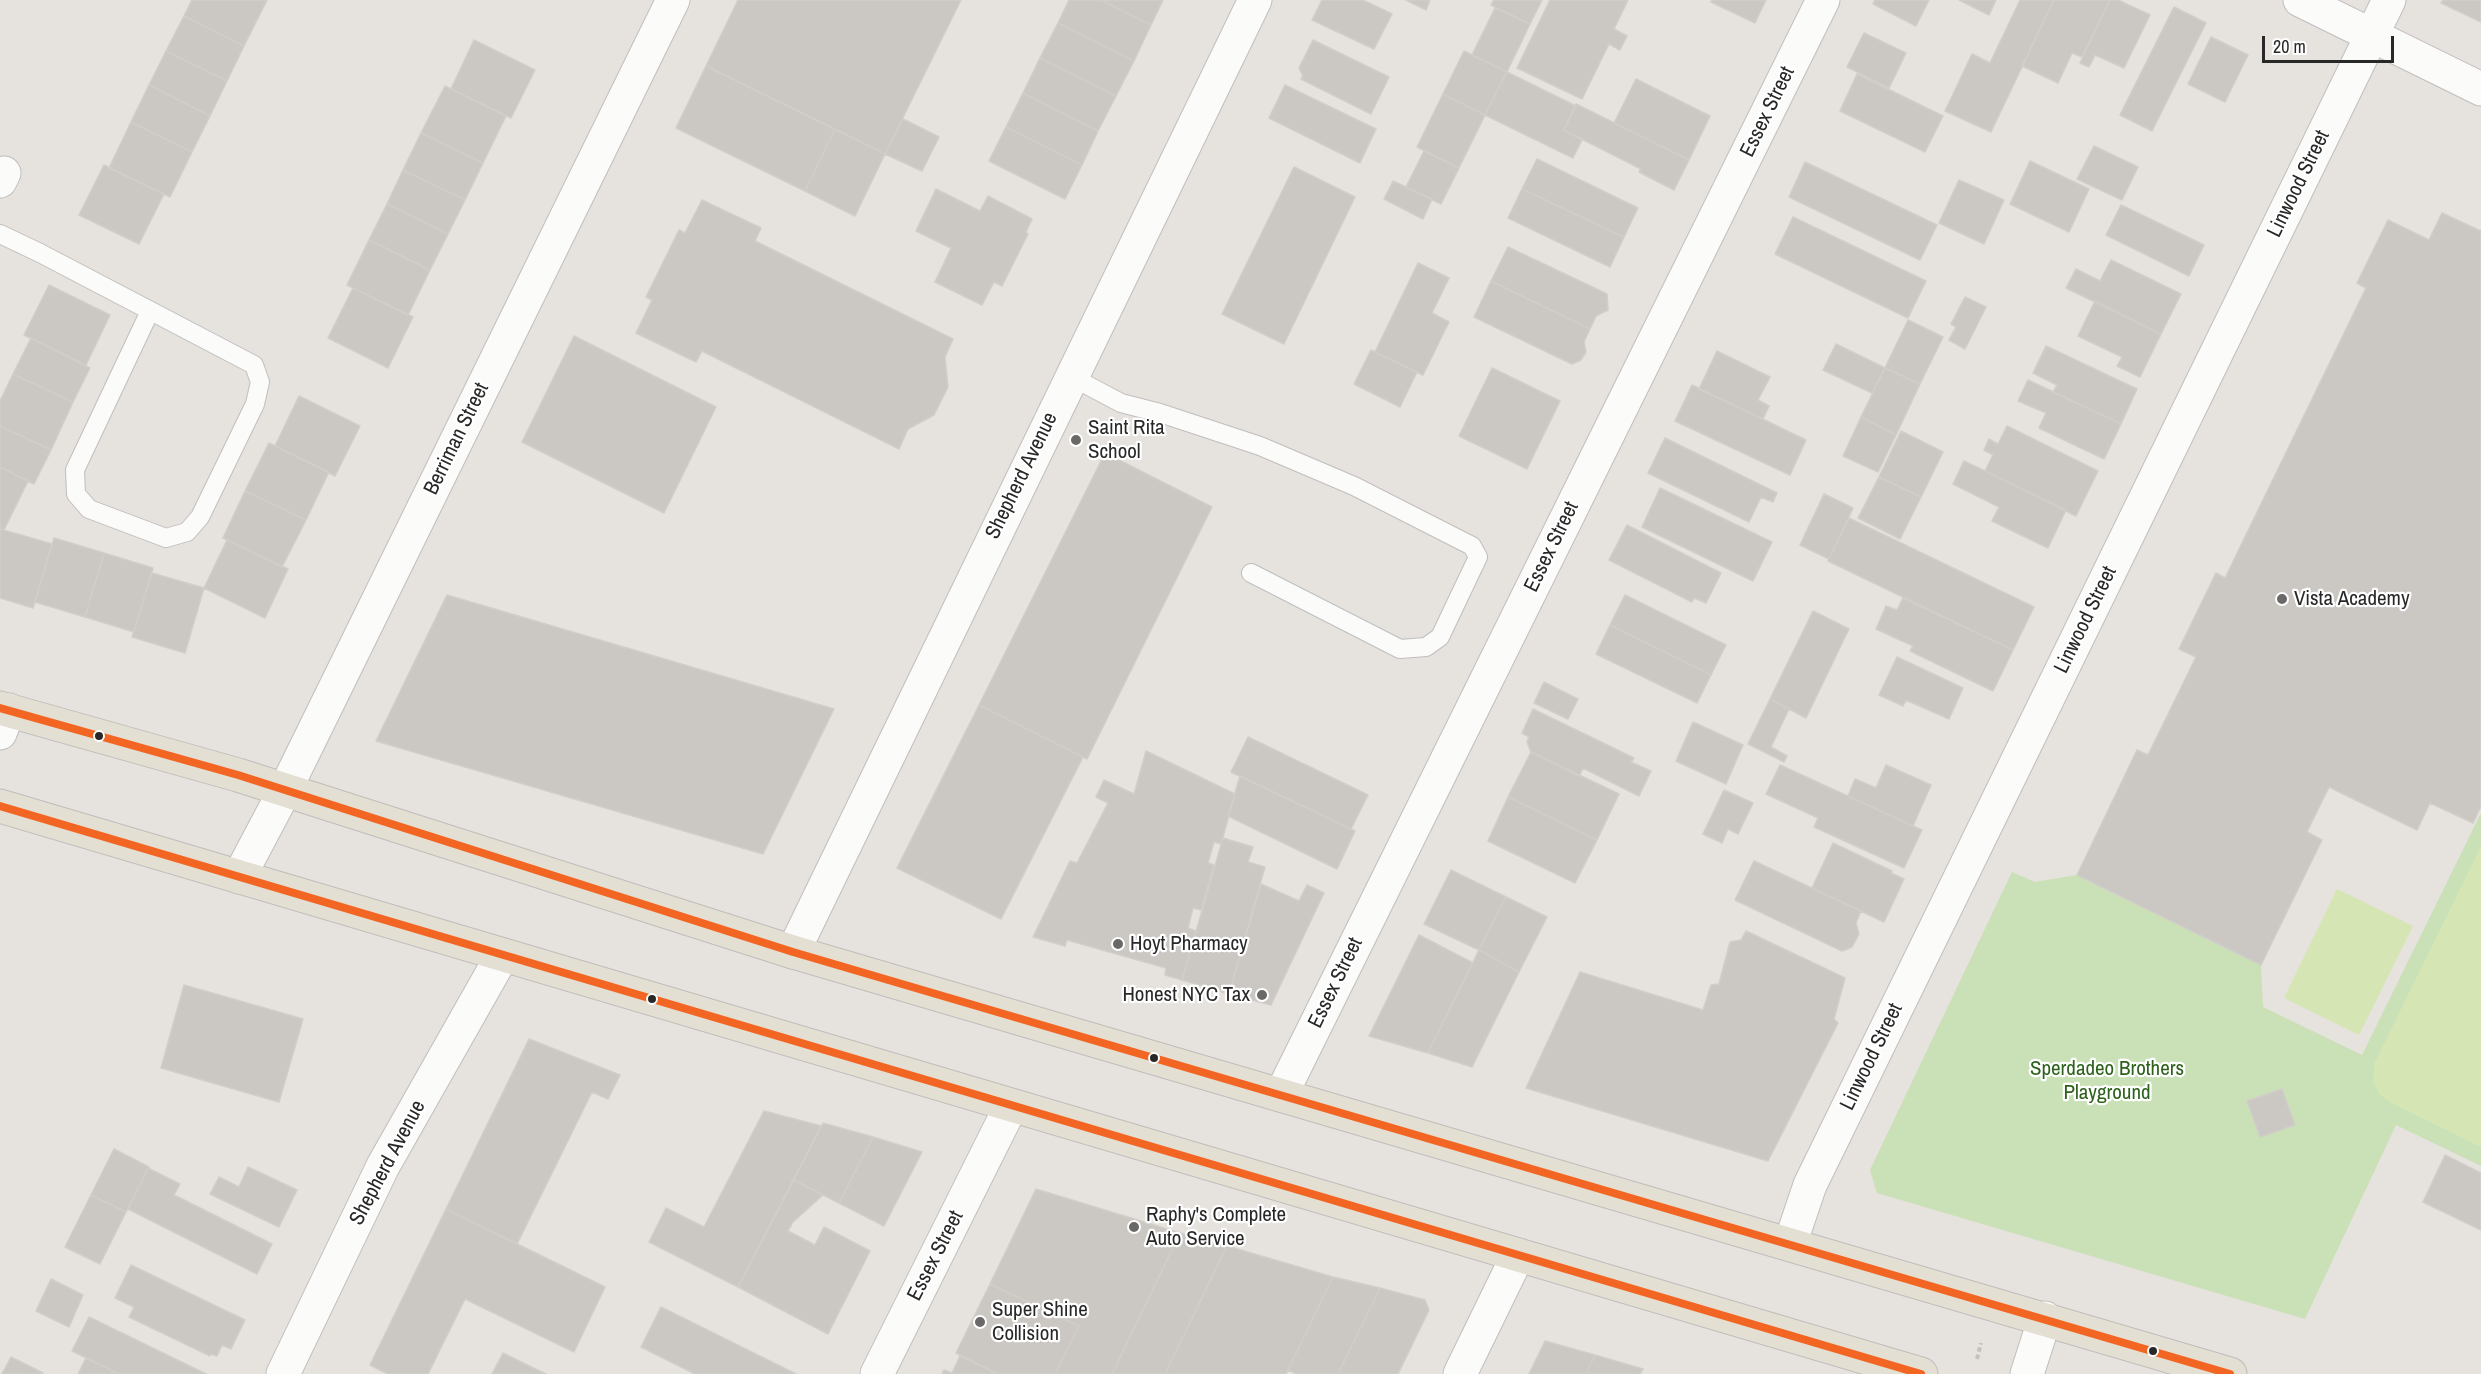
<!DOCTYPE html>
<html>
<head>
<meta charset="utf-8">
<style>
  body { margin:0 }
  #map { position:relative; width:2481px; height:1374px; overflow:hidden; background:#e6e2dd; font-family:"Archivo Narrow",sans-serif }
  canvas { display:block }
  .scale { position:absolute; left:2262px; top:36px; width:132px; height:27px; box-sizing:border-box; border:3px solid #282828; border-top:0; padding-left:8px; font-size:18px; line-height:21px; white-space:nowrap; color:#282828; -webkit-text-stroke:4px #fff; paint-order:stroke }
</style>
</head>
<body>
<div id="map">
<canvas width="2481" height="1374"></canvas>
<div class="scale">20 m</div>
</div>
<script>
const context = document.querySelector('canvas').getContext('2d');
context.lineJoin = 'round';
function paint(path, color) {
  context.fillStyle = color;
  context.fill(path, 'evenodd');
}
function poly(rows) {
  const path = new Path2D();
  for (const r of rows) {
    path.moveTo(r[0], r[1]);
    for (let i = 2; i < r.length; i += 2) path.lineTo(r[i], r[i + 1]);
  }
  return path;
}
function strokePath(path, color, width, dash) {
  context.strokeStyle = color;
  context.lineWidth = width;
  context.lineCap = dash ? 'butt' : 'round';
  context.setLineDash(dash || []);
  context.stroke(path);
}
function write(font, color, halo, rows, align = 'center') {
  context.font = font + ' "Archivo Narrow",sans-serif';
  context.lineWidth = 4.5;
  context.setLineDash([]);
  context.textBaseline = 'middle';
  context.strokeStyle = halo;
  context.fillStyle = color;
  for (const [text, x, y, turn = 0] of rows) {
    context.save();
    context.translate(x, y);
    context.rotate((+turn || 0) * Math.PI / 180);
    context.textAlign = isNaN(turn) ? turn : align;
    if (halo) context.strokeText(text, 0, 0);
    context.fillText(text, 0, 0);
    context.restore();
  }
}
paint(poly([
  [2481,813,2481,1166,2396,1125,2305,1319,1877,1193,1870,1170,2012,872,2035,882,2077,875,2261,965,2263,1007,2362,1055]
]), '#cae0b6');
paint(poly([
  [2481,846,2481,1147,2391,1103,2380,1095,2373,1082,2374,1064],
  [2337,889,2413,926,2359,1035,2284,998]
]), '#d6e5b4');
const building = poly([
  [192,0,267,0,244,46,184,16,192,0],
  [738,0,961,0,885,154,706,66,738,0],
  [1069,0,1101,0,1151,25,1134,61,1058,23,1069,0],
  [1101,0,1163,0,1151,25,1101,0],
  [1322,0,1363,0,1392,14,1374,49,1312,20,1322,0],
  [1406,0,1430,0,1426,10,1406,0],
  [1494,0,1542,0,1530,24,1491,5,1494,0],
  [1550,0,1628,0,1614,29,1627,36,1620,50,1609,44,1582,99,1517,68,1550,0],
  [1712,0,1766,0,1755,23,1711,2,1712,0],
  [1875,0,1929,0,1916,26,1873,4,1875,0],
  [1959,0,1996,0,1989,15,1959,0],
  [2020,0,2054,0,1991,132,1945,111,1972,54,1990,63,2020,0],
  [2054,0,2110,0,2082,57,2072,53,2058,83,2022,66,2054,0],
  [2110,0,2118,0,2150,15,2124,68,2095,55,2089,67,2080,63,2110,0],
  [2443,0,2481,0,2481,22,2441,3,2443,0],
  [2174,7,2206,23,2152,131,2120,115,2174,7],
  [1495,8,1530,24,1507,72,1472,55,1495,8],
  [184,16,244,46,227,81,166,51,184,16],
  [1058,23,1134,61,1116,96,1040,58,1058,23],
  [1864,33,1906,53,1889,88,1847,67,1864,33],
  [2211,37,2248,55,2225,102,2188,84,2211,37],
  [474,40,535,70,511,118,451,89,474,40],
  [1313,40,1389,77,1371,114,1301,79,1303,76,1299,68,1313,40],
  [166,51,227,81,210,116,149,85,166,51],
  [1464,51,1507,72,1485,115,1443,94,1464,51],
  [1040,58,1116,96,1098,131,1023,93,1040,58],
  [706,66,835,129,805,191,676,128,706,66],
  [1507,72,1576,106,1564,130,1582,140,1573,158,1485,115,1507,72],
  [1857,74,1943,116,1925,152,1840,111,1857,74],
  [1636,79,1710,116,1689,160,1614,123,1636,79],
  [149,85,210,116,192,152,131,122,149,85],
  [1285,85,1376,129,1360,163,1269,118,1285,85],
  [445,86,506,116,483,163,421,133,445,86],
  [1023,93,1098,131,1082,165,1006,127,1023,93],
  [1443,94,1485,115,1459,168,1417,147,1443,94],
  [1576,104,1689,160,1674,190,1639,172,1641,169,1564,130,1576,104],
  [903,119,939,137,922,171,885,154,903,119],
  [131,122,192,152,170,197,109,168,131,122],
  [1006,127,1082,165,1065,199,989,161,1006,127],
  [835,129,885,154,855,216,805,191,835,129],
  [421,133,483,163,465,200,403,170,421,133],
  [2094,146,2138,167,2122,200,2077,179,2094,146],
  [1424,151,1459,168,1441,204,1406,187,1424,151],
  [1537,159,1638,208,1624,237,1522,189,1537,159],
  [2030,161,2089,189,2069,232,2010,204,2030,161],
  [1805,162,1937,225,1920,260,1789,197,1805,162],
  [104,165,164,194,139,244,79,215,104,165],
  [1294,167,1355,197,1284,344,1222,314,1294,167],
  [403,170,465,200,448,234,387,204,403,170],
  [1959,180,2004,200,1984,244,1939,223,1959,180],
  [1393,181,1432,199,1423,219,1384,199,1393,181],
  [936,189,980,211,988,196,1032,219,1026,232,1028,234,1002,286,994,282,982,305,935,282,951,248,916,231,936,189],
  [1522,189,1624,237,1610,267,1508,218,1522,189],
  [702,200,761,228,755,241,953,339,945,357,948,387,934,415,908,429,899,449,702,351,696,362,636,333,652,300,646,297,679,230,685,233,702,200],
  [387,204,448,234,430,270,369,240,387,204],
  [2121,205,2204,245,2189,276,2106,235,2121,205],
  [2442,213,2481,231,2481,806,2473,823,2430,803,2417,830,2329,787,2307,832,2322,840,2261,965,2077,875,2137,750,2148,755,2196,657,2179,649,2216,573,2225,578,2366,288,2357,283,2388,220,2429,240,2442,213],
  [1793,217,1926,281,1908,318,1775,254,1793,217],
  [369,240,430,270,408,315,347,285,369,240],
  [1508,247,1607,294,1608,310,1596,316,1590,329,1491,281,1508,247],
  [2111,260,2181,294,2161,334,2066,288,2076,269,2100,281,2111,260],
  [1418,263,1449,278,1432,313,1449,322,1423,375,1375,352,1418,263],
  [1491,281,1590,329,1584,342,1586,352,1581,360,1572,364,1474,317,1491,281],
  [49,285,110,315,86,365,24,335,49,285],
  [353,288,413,317,388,368,328,338,353,288],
  [1965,297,1986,307,1965,349,1949,340,1956,327,1951,324,1965,297],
  [2095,301,2161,334,2140,377,2117,366,2122,357,2078,336,2095,301],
  [1908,320,1943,337,1920,384,1885,368,1908,320],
  [574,336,716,407,664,513,522,442,574,336],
  [31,338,90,368,73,402,13,374,31,338],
  [1836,344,1885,368,1872,393,1823,370,1836,344],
  [2046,346,2137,389,2121,424,2053,392,2057,385,2033,373,2046,346],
  [1371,350,1417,372,1400,407,1354,384,1371,350],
  [1717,351,1770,377,1758,400,1769,406,1763,419,1699,389,1717,351],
  [1492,368,1560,401,1527,469,1459,436,1492,368],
  [1885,368,1920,384,1896,435,1861,417,1885,368],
  [13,374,73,402,51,450,0,426,0,401,13,374],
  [2028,380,2121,424,2104,459,2039,428,2046,413,2018,401,2028,380],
  [1692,385,1806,440,1790,475,1675,421,1692,385],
  [299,396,360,426,335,476,275,446,299,396],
  [1861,417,1896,435,1878,472,1843,456,1861,417],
  [0,426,51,450,34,484,0,467,0,426],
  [2007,426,2098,471,2076,516,1985,471,1993,455,1984,450,1989,439,1998,444,2007,426],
  [1901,431,1943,452,1921,497,1879,477,1901,431],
  [1665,438,1777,493,1773,502,1761,497,1749,522,1648,473,1665,438],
  [269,443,329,472,306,520,245,491,269,443],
  [1105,453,1212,507,1087,759,979,705,1105,453],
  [1964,461,2066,510,2048,548,1992,521,1999,507,1953,484,1964,461],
  [0,467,28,481,4,530,0,529,0,467],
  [1879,477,1921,497,1900,539,1858,518,1879,477],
  [1660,488,1772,542,1753,581,1642,527,1660,488],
  [245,491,306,520,282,567,223,538,245,491],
  [1824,494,1853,508,1829,559,1800,545,1824,494],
  [1849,518,2034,607,2013,650,1828,561,1849,518],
  [1627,525,1721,573,1706,603,1694,598,1692,602,1609,560,1627,525],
  [0,529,52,544,33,608,0,598,0,529],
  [54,538,104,553,85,617,35,602,54,538],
  [227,540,288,569,265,618,204,588,227,540],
  [104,553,153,568,134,632,85,617,104,553],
  [152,573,204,588,185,653,132,637,152,573],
  [447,595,834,709,763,854,376,741,447,595],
  [1625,595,1726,645,1711,675,1610,625,1625,595],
  [1903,598,2013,650,1993,691,1910,651,1913,646,1876,629,1886,606,1897,610,1903,598],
  [1813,611,1849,629,1806,718,1770,699,1813,611],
  [1610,625,1711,675,1697,703,1596,654,1610,625],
  [1897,657,1963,688,1949,719,1906,700,1903,706,1879,695,1897,657],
  [1544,682,1578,699,1568,719,1534,703,1544,682],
  [1770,699,1789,709,1771,747,1787,756,1784,762,1748,744,1770,699],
  [979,705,1083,757,1001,919,897,868,979,705],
  [1533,709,1634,758,1631,762,1651,771,1639,796,1583,768,1579,776,1531,752,1527,742,1529,737,1522,733,1533,709],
  [1693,722,1743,745,1726,784,1676,761,1693,722],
  [1248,737,1368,795,1351,829,1231,772,1248,737],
  [1146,751,1235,794,1221,844,1214,842,1208,863,1214,865,1201,910,1193,908,1188,928,1196,931,1182,980,1165,975,1166,968,1067,940,1065,946,1033,937,1070,861,1077,863,1108,803,1096,797,1104,780,1134,794,1146,751],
  [1531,752,1619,794,1597,840,1508,797,1531,752],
  [1780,765,1922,830,1904,868,1814,827,1818,818,1766,794,1780,765],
  [1886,765,1931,785,1913,826,1848,796,1855,779,1876,788,1886,765],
  [1240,776,1355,831,1337,869,1228,816,1240,776],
  [1724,790,1753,803,1738,834,1728,829,1722,843,1703,834,1724,790],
  [1508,797,1597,840,1575,883,1488,841,1508,797],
  [1223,838,1253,847,1248,862,1265,867,1229,994,1182,980,1223,838],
  [1833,843,1892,871,1891,873,1904,879,1884,922,1812,888,1833,843],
  [1754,861,1861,911,1856,923,1859,934,1852,947,1842,951,1735,900,1754,861],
  [1451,870,1506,897,1479,950,1424,924,1451,870],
  [1261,884,1299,901,1307,885,1324,893,1271,1005,1229,994,1261,884],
  [1506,897,1547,917,1519,972,1479,950,1506,897],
  [1746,931,1845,978,1834,1019,1838,1023,1768,1161,1526,1088,1580,972,1703,1010,1711,985,1719,984,1730,942,1741,940,1746,931],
  [1419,935,1473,963,1428,1053,1369,1036,1419,935],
  [1479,950,1519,972,1472,1067,1428,1053,1479,950],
  [184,985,303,1019,279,1102,161,1068,184,985],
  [529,1039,620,1075,608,1099,592,1092,517,1244,446,1209,529,1039],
  [2282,1089,2295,1125,2260,1137,2247,1101,2282,1089],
  [764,1111,821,1126,738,1287,649,1242,666,1208,704,1227,764,1111],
  [823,1123,873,1137,839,1203,794,1180,823,1123],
  [873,1137,922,1152,884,1226,839,1203,873,1137],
  [114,1149,149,1167,126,1212,91,1195,114,1149],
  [2445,1155,2481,1173,2481,1230,2423,1202,2445,1155],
  [248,1167,297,1190,279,1227,210,1194,219,1177,239,1187,248,1167],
  [148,1168,180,1184,174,1195,272,1244,257,1274,128,1209,148,1168],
  [794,1180,823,1195,793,1222,788,1231,815,1245,824,1227,870,1251,828,1334,738,1287,794,1180],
  [1036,1189,1180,1233,1112,1374,1055,1374,1079,1326,990,1284,1036,1189],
  [91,1195,126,1212,100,1264,65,1247,91,1195],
  [446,1209,605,1287,574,1352,465,1299,428,1374,388,1374,370,1365,446,1209],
  [1180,1233,1227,1246,1165,1374,1112,1374,1180,1233],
  [1227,1246,1333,1277,1286,1374,1165,1374,1227,1246],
  [131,1265,245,1320,231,1349,222,1345,217,1356,211,1354,210,1356,129,1317,134,1307,115,1298,131,1265],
  [1333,1277,1380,1288,1338,1374,1297,1374,1288,1370,1333,1277],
  [51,1279,83,1295,69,1327,36,1311,51,1279],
  [990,1284,1079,1326,1055,1374,998,1374,956,1353,990,1284],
  [1380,1288,1425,1300,1429,1310,1398,1374,1338,1374,1380,1288],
  [661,1307,796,1374,695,1374,641,1347,661,1307],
  [89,1317,206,1374,119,1374,72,1351,89,1317],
  [1545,1341,1595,1355,1586,1374,1529,1374,1545,1341],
  [503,1353,519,1361,546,1374,492,1374,503,1353],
  [1595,1355,1643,1369,1640,1374,1586,1374,1595,1355],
  [960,1356,998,1374,942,1374,944,1370,952,1373,960,1356],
  [11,1357,43,1373,42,1374,2,1374,11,1357],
  [86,1358,119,1374,78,1374,86,1358]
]);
paint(building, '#cbc8c4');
strokePath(building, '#d1cec9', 1.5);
const service = poly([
  [0,234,40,253,254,365,260,382,255,404,200,517,187,532,166,538,89,509,76,494,75,470,150,311],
  [1070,376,1121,403,1160,413,1260,446,1354,486,1472,546,1478,557,1440,637,1426,647,1400,649,1251,573]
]);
const minor = poly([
  [0,181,4,173],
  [0,733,9,710],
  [239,877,285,790,673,0],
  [793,952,1255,0],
  [1281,1095,1823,0],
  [1790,1244,1810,1185,2389,0],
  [283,1374,383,1166,502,956],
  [877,1374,1011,1106],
  [1460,1374,1518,1255],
  [2027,1374,2045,1318]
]);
const tertiary = poly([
  [2300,0,2481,89]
]);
const primary = poly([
  [0,708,238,775,793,952,2230,1374],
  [0,806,1921,1374]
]);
strokePath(service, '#c0bebe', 20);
strokePath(minor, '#c0bebe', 35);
strokePath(tertiary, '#c0bebe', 35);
strokePath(primary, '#bfbdbc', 35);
strokePath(poly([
  [1977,1359,1981,1343]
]), '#c3c2c2', 4, [4.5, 3]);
strokePath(service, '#fbfbfa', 18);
strokePath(minor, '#fbfbfa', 33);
strokePath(tertiary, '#fbfbfa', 33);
strokePath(primary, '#e4dfd3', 33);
strokePath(poly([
  [0,708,238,775,793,952,2230,1374],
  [0,806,1921,1374]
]), '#f26522', 8);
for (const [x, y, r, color] of [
  [1076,440,6,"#6a6967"],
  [2282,599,6,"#6a6967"],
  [99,736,5,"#282828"],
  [1118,944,6,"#6a6967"],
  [1262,995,6,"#6a6967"],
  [652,999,5,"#282828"],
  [1154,1058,5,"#282828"],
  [1134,1227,6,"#6a6967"],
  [980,1322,6,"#6a6967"],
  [2153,1351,5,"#282828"]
]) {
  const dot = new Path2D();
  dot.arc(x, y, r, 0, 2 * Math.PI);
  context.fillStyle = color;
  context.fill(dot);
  strokePath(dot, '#fff', 2);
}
write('21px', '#282828', '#fff', [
  ["Essex Street",1768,112,-64],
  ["Linwood Street",2299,184,-64],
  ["Berriman Street",457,439,-64],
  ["Shepherd Avenue",1022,476,-64],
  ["Essex Street",1552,547,-64],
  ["Linwood Street",2086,620,-64],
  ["Essex Street",1336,983,-64],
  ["Linwood Street",1872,1057,-64],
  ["Shepherd Avenue",388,1163,-62],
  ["Essex Street",936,1256,-63]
]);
write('21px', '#282828', '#fff', [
  ["Saint Rita",1088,428],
  ["School",1088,452],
  ["Vista Academy",2294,599],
  ["Hoyt Pharmacy",1130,944],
  ["Honest NYC Tax",1250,995,"right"],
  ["Raphy's Complete",1146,1215],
  ["Auto Service",1146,1239],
  ["Super Shine",992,1310],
  ["Collision",992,1334]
], 'left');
write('21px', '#2e611b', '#fff', [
  ["Sperdadeo Brothers",2107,1069],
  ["Playground",2107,1093]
]);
</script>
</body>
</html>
